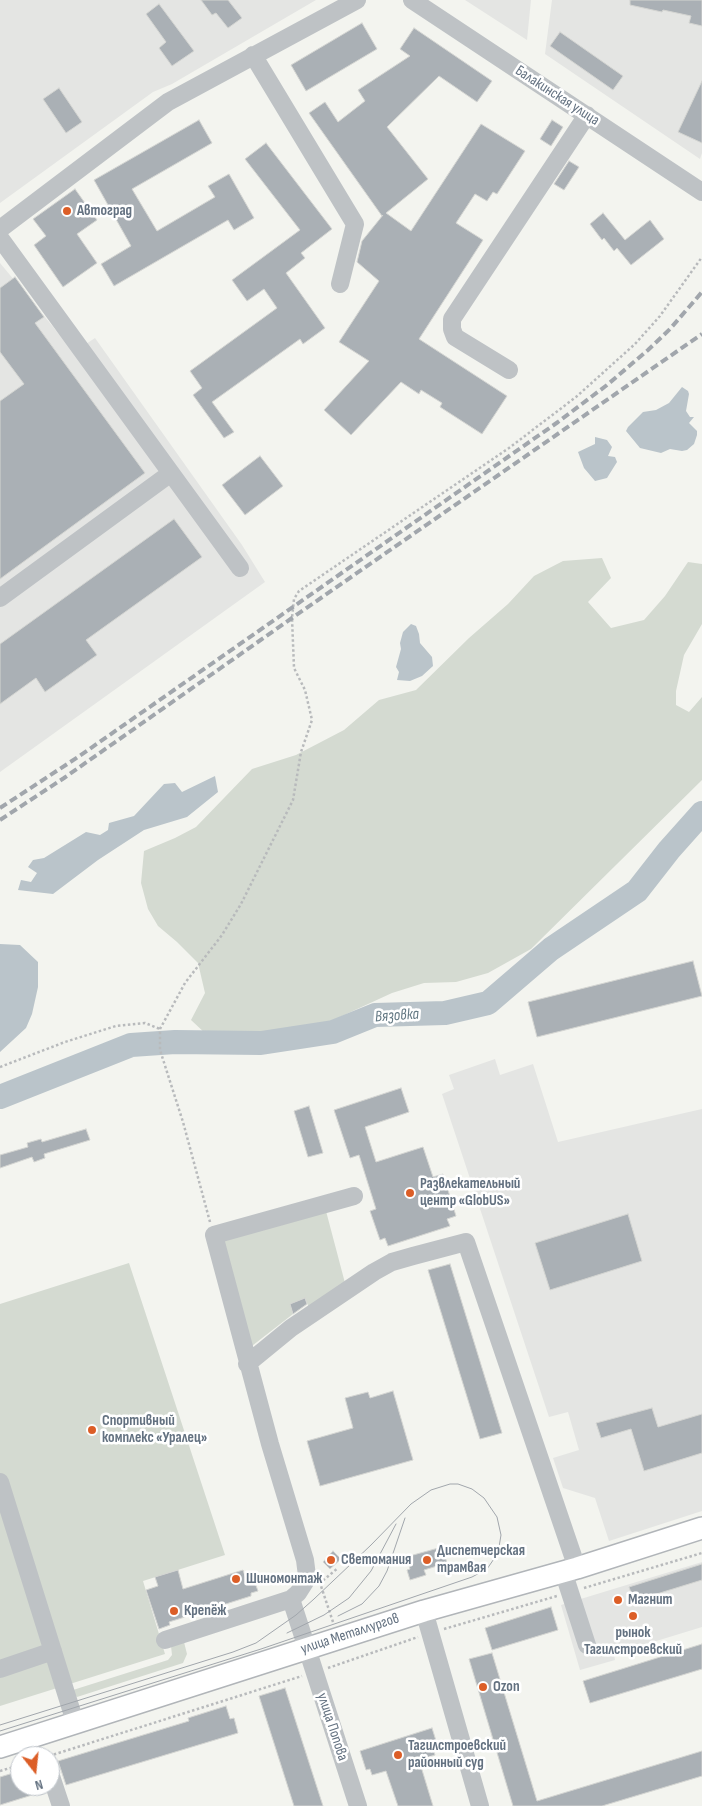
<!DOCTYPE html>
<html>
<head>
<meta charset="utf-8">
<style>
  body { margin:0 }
  #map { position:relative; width:702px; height:1806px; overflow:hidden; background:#f3f4ef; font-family:"Sofia Sans Condensed",sans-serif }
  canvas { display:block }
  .north { position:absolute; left:10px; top:1746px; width:50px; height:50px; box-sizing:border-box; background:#fff; border:1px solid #c1c6cc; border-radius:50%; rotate:164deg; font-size:14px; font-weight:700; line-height:20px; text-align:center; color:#637180 }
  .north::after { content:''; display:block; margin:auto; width:18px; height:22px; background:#dc5e27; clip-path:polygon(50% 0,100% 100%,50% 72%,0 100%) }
</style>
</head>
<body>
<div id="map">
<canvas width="702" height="1806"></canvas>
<div class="north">N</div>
</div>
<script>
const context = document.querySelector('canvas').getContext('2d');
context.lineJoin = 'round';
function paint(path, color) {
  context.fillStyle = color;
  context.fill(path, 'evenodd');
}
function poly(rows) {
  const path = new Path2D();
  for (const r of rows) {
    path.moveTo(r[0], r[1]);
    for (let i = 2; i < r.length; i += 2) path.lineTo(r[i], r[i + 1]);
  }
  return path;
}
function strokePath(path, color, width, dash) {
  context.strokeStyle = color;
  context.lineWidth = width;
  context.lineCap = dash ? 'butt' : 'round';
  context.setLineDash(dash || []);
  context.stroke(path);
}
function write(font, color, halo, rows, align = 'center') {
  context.font = font + ' "Sofia Sans Condensed",sans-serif';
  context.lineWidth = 5;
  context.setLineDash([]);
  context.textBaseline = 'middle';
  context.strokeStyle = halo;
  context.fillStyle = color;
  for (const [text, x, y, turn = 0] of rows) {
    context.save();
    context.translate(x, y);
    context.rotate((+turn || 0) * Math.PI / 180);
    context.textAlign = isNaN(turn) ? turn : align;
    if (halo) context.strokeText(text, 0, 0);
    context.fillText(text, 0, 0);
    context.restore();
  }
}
paint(poly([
  [0,0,316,0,172,84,153,92,0,203],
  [465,0,531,0,527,40],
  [552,0,702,0,702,153,700,159,545,54],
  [0,263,74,352,95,338,242,545,265,582,0,772],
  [495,1059,500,1075,533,1064,558,1142,702,1109,702,1511,609,1541,595,1498,563,1488,553,1458,579,1450,568,1412,549,1417,442,1094,454,1089,449,1075],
  [702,1562,702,1627,614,1654,615,1660,580,1670,561,1605]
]), '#e4e5e3');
paint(poly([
  [602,558,611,578,588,602,611,628,644,620,665,596,688,562,702,564,702,624,684,655,676,691,676,705,689,712,702,697,702,780,531,949,488,973,456,982,424,983,392,993,305,1033,264,1032,225,1035,206,1034,191,1020,205,993,198,963,177,942,158,926,148,909,141,883,144,851,175,838,196,827,252,769,296,755,344,730,379,700,416,690,469,638,508,604,534,576,563,561],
  [326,1211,345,1283,309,1308,305,1298,290,1304,293,1314,248,1349,221,1241],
  [129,1263,225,1555,143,1581,165,1654,0,1706,0,1304],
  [184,1642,187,1654,183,1663,77,1697,74,1695,73,1690,168,1660,172,1655,171,1646]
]), '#d4dad1');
paint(poly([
  [682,387,688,391,689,394,686,411,690,417,694,417,689,423,697,431,697,435,694,444,687,450,682,451,670,449,661,453,640,448,626,431,628,427,643,412,656,410,669,403],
  [595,437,607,440,612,447,608,456,615,457,617,462,607,478,595,481,584,468,578,452,595,444],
  [411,624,416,626,419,634,420,643,432,657,433,666,422,676,410,681,397,680,399,672,396,667,401,649,400,643,403,632],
  [215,776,218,792,187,817,144,830,98,860,53,894,18,890,21,880,31,882,37,873,28,867,33,860,44,858,86,832,100,835,108,830,109,823,134,816,164,784,175,783,182,792],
  [0,944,20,945,38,962,38,987,32,1014,26,1028,0,1052]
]), '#bac4ca');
strokePath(poly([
  [0,1097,131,1045,175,1042,261,1043,333,1032,375,1015,445,1013,488,1003,551,949,637,891,669,850,702,813]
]), '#bac4ca', 24);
const building = poly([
  [201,0,228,0,242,18,228,28,216,13,212,15,201,0],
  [630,0,702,0,702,26,689,23,691,16,663,10,662,12,630,5,630,0],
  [159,4,194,51,172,66,159,48,166,42,146,14,159,4],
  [362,23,377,49,306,91,291,65,362,23],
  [414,28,492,81,477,102,439,76,387,127,428,179,386,213,411,231,481,124,525,151,497,194,493,192,487,201,475,194,456,223,483,240,419,339,507,396,482,434,440,407,442,403,421,390,419,394,401,382,351,435,324,410,369,361,339,342,379,281,357,262,362,241,383,215,382,216,309,113,325,102,338,122,365,101,358,90,410,56,400,49,414,28],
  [560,32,623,76,613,90,550,46,560,32],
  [702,81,702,143,678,132,702,81],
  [59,88,82,122,66,133,43,99,59,88],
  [199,120,212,143,132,189,157,231,215,197,208,186,229,174,254,218,234,230,228,220,114,286,101,264,131,246,94,180,199,120],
  [552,120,563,127,551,146,540,139,552,120],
  [266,143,332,229,301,253,305,258,286,273,325,328,303,344,300,339,212,402,234,432,224,438,193,395,202,388,190,371,277,308,264,289,247,301,232,280,300,230,245,159,266,143],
  [569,161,579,167,564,190,554,184,569,161],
  [75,189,97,220,77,234,97,263,63,287,34,245,46,236,33,219,75,189],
  [603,213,625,240,650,220,664,239,631,265,617,248,614,251,604,238,602,240,590,224,603,213],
  [15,277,44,317,35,323,145,473,0,579,0,401,24,384,0,352,0,288,15,277],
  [260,456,283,486,245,515,222,485,260,456],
  [174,519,202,557,86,640,97,655,45,692,36,678,0,704,0,644,174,519],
  [693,961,702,996,537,1037,528,1002,693,961],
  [401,1088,409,1112,365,1127,376,1162,423,1147,433,1177,443,1174,456,1216,447,1219,450,1226,388,1246,385,1238,380,1240,370,1211,376,1209,359,1155,350,1158,334,1110,401,1088],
  [309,1106,323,1153,308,1157,294,1111,309,1106],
  [86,1129,90,1140,44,1154,45,1158,34,1162,32,1157,0,1168,0,1155,28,1147,27,1143,41,1139,42,1142,86,1129],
  [628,1214,642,1261,550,1290,535,1243,628,1214],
  [450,1264,502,1433,480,1439,428,1270,450,1264],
  [305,1298,307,1304,293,1314,290,1304,305,1298],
  [393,1391,413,1460,320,1486,307,1441,353,1428,345,1398,368,1392,370,1398,393,1391],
  [652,1408,658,1427,702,1414,702,1453,644,1471,631,1429,601,1438,596,1423,652,1408],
  [442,1547,447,1563,424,1570,426,1575,410,1580,407,1570,410,1569,406,1557,442,1547],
  [333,1551,341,1559,330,1569,323,1562,333,1551],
  [702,1564,702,1580,634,1601,629,1587,702,1564],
  [178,1570,183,1589,243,1570,247,1582,254,1580,258,1591,251,1593,251,1596,169,1622,170,1625,159,1629,146,1590,158,1586,155,1577,178,1570],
  [551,1607,558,1630,492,1650,485,1628,551,1607],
  [702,1644,702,1669,590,1703,583,1681,702,1644],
  [492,1653,537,1801,702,1751,702,1776,602,1806,513,1806,469,1659,492,1653],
  [285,1688,323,1806,294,1806,259,1696,285,1688],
  [226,1706,230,1719,234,1718,238,1733,66,1785,58,1761,189,1721,188,1718,226,1706],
  [432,1728,438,1747,433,1749,435,1755,419,1760,433,1806,398,1806,386,1771,372,1775,370,1769,366,1770,360,1751,432,1728],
  [20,1771,20,1786,43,1786,45,1791,0,1805,0,1777,20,1771]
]);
paint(building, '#aab0b5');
strokePath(building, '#d4d5d2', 1);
const major = poly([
  [0,1747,424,1611,577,1568,702,1528]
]);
strokePath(major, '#b1b5b9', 24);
strokePath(poly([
  [0,1067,65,1042,116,1026,145,1023,160,1029],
  [210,1222,183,1122,160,1050,160,1029,185,983,222,935,241,904,293,800,301,752,312,720,305,690,294,668,292,618,294,599,299,591,509,448,576,397,635,344,660,316,702,257],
  [584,1588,702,1553],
  [333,1622,320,1583,338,1568],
  [444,1629,557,1596],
  [328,1668,418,1637],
  [49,1756,302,1676],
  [0,1771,20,1765]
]), '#b8babc', 2.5, [2.5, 2.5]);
strokePath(poly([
  [412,0,702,192],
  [253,55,355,224,340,284],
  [0,229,168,102,357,0],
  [0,238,240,568],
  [509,370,455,337,452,329,452,319,587,115],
  [0,598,171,473],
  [247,1364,291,1328,374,1272,392,1262,413,1256,466,1242,577,1568],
  [0,1482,75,1722],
  [563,1571,587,1645],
  [291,1599,298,1593,305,1582,307,1576,305,1560,270,1444,214,1235,354,1196],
  [424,1611,480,1806],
  [165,1640,291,1599,358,1806],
  [0,1669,53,1651],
  [50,1773,61,1806]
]), '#bec2c5', 18);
strokePath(major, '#fff', 21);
strokePath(poly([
  [338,1616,362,1604,379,1586,387,1571,405,1518],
  [287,1633,324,1615,349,1598,371,1571,396,1524],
  [0,1725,233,1652,256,1643,296,1615,314,1599,371,1545,411,1504,431,1490,450,1484,458,1484,472,1489,484,1498,497,1517,501,1535,498,1553,487,1569,472,1577,261,1649,0,1731]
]), '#a1a6ac', 1);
strokePath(poly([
  [0,808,78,757,558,422,607,385,648,350,670,329,702,292],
  [0,820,64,778,292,618,702,334]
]), '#a1a6ac', 4, [8, 4]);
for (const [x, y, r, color] of [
  [67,211,5,"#dc5e27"],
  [410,1193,5,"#dc5e27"],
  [92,1430,5,"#dc5e27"],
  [331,1560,5,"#dc5e27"],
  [427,1560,5,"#dc5e27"],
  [236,1579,5,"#dc5e27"],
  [618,1600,5,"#dc5e27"],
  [174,1611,5,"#dc5e27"],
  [633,1616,5,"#dc5e27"],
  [483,1687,5,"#dc5e27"],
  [398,1755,5,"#dc5e27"]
]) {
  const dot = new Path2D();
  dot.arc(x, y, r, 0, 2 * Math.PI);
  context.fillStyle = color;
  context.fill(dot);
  strokePath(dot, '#fff', 2);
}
write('15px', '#637180', '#fff', [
  ["Балакинская улица",557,96,33],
  ["улица Металлургов",350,1634,-18],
  ["улица Попова",332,1727,72]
]);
write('bold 15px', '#637180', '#fff', [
  ["Автоград",77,211],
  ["Развлекательный",420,1184],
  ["центр «GlobUS»",420,1201],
  ["Спортивный",102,1421],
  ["комплекс «Уралец»",102,1438],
  ["Диспетчерская",437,1551],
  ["трамвая",437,1568],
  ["Светомания",341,1560],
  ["Шиномонтаж",246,1579],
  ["Магнит",628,1600],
  ["Крепёж",184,1611],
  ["рынок",633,1633,"center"],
  ["Тагилстроевский",633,1650,"center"],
  ["Ozon",493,1687],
  ["Тагилстроевский",408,1746],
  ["районный суд",408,1763]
], 'left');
write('italic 16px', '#647984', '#fff', [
  ["Вязовка",397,1016,-4]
]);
</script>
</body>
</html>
